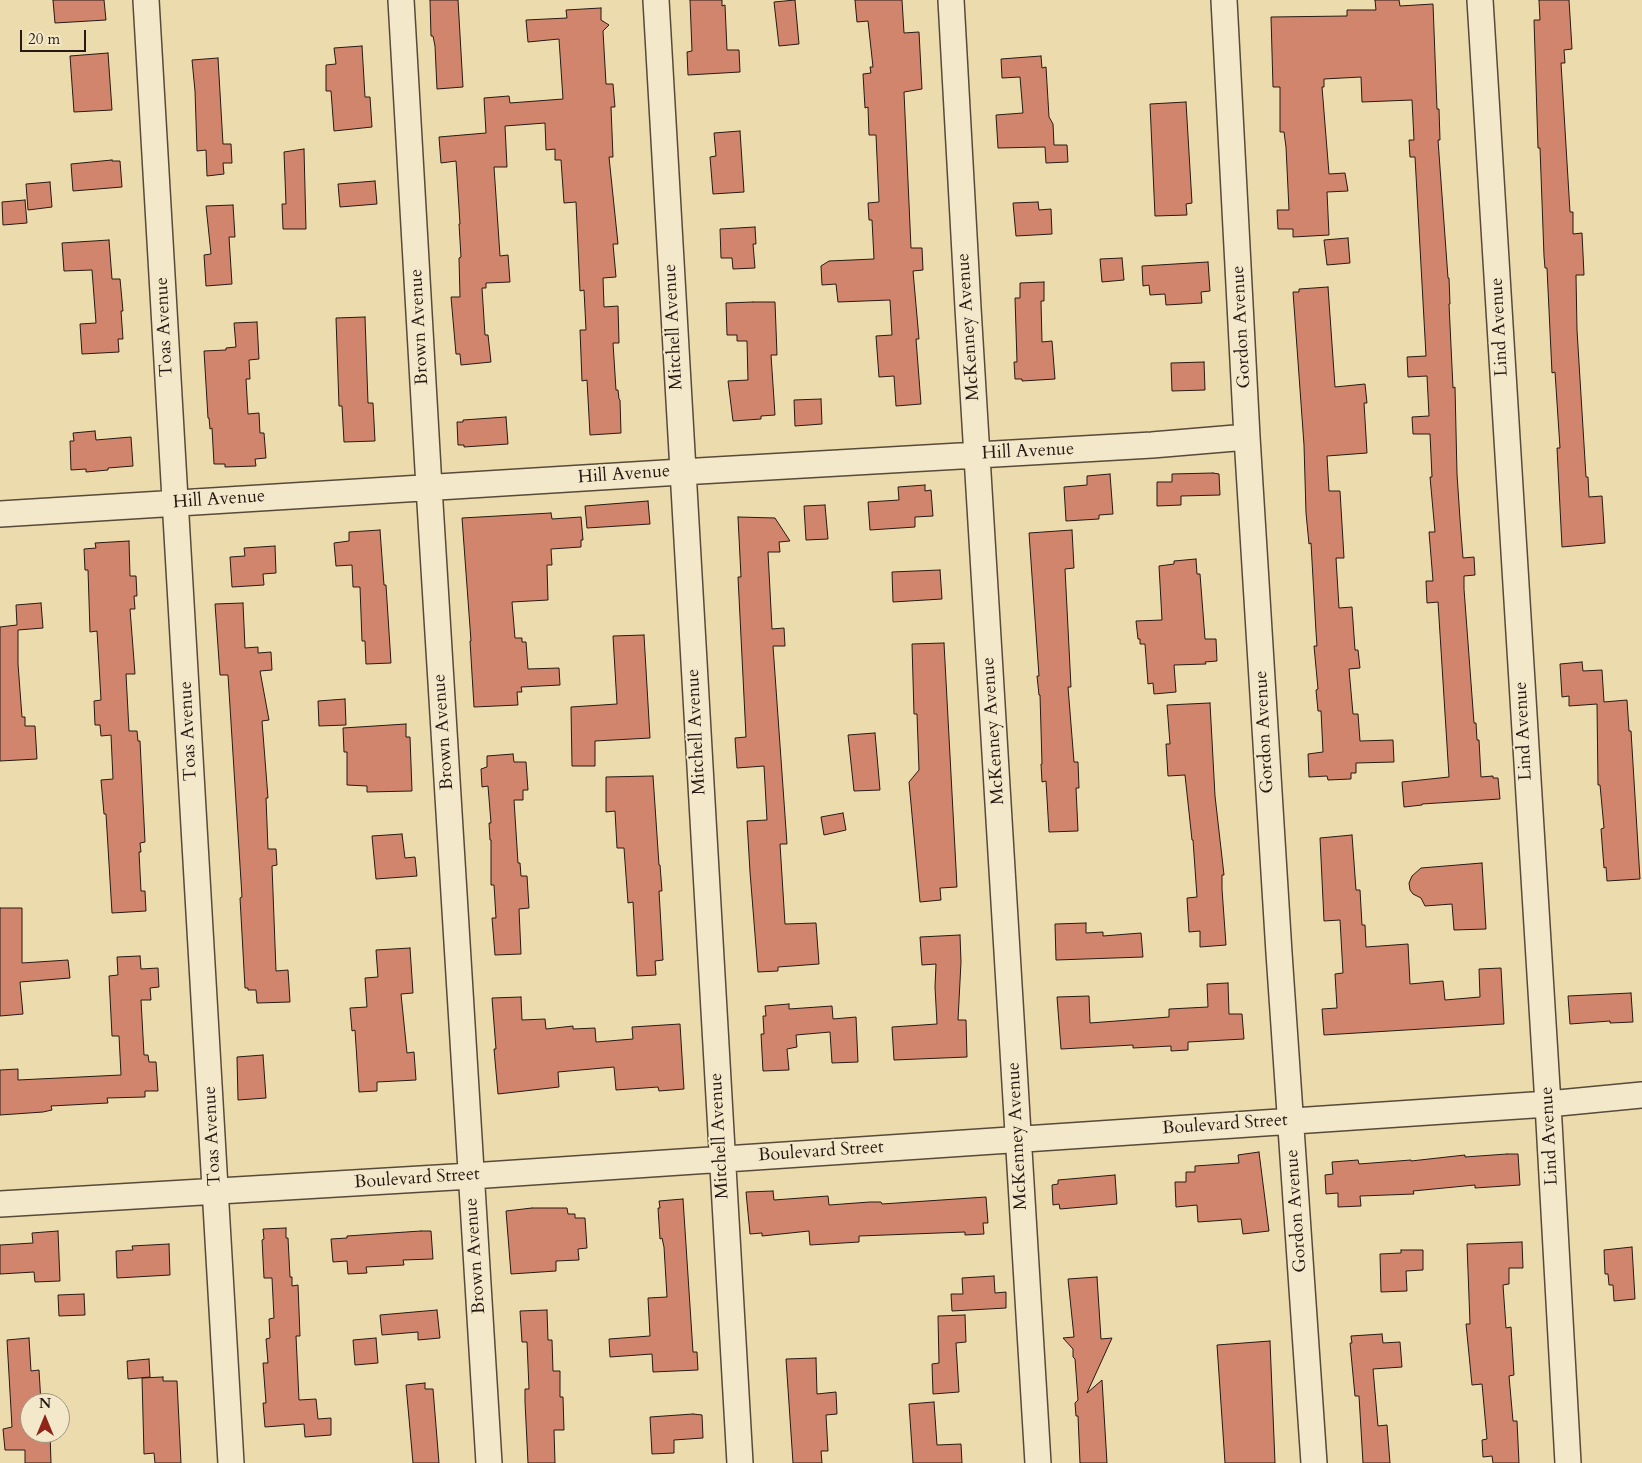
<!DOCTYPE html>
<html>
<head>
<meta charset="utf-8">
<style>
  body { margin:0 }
  #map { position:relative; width:1642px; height:1463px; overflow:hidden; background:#ecdcad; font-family:Cardo,serif }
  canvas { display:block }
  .north { position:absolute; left:20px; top:1393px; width:50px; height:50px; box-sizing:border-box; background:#f3e8ca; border:1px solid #a19581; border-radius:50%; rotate:0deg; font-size:14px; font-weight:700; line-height:20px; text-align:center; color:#271913 }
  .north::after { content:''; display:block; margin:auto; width:18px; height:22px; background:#8f2418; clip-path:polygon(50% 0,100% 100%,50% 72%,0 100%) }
  .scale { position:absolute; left:20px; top:30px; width:66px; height:22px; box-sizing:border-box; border:2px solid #271913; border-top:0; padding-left:6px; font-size:15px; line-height:18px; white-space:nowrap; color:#271913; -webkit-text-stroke:4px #f3e8ca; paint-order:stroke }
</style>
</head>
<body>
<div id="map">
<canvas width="1642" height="1463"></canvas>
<div class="north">N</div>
<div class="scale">20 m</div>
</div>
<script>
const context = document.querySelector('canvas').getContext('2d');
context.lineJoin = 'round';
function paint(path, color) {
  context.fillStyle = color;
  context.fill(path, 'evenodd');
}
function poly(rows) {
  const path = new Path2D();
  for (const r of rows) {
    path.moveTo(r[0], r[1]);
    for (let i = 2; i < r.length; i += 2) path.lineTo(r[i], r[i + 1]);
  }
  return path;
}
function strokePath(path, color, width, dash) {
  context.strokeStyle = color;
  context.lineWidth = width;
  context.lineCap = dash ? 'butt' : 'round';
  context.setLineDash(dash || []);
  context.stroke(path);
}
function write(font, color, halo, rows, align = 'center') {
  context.font = font + ' Cardo,serif';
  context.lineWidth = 4;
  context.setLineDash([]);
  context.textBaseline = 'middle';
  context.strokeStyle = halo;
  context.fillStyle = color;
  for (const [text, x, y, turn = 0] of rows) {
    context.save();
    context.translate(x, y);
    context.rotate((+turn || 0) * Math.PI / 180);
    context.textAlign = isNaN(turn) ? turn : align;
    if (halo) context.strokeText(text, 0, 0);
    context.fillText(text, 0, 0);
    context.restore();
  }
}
const building = poly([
  [53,0,104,0,106,20,55,23,53,0],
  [430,0,458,0,463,87,437,89,435,46,433,36,431,36,430,0],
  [690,0,722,0,722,6,725,5,727,50,739,50,740,72,688,75,687,52,692,51,690,0],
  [795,0,799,44,779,46,774,2,795,0],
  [855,0,902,0,904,33,919,32,922,89,904,92,911,248,922,248,923,270,913,271,919,339,916,339,921,404,896,406,894,376,879,377,876,336,892,335,890,300,838,302,836,284,822,285,821,266,829,261,874,259,872,220,869,220,868,203,879,202,876,135,869,135,868,107,865,108,863,74,871,73,870,67,873,67,868,21,857,22,855,0],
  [1375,0,1399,0,1400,6,1433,4,1437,109,1439,109,1440,140,1438,140,1448,278,1449,278,1450,304,1449,304,1453,388,1455,387,1457,474,1460,519,1463,558,1474,557,1475,575,1464,576,1464,589,1474,723,1476,723,1477,740,1479,740,1481,777,1493,776,1493,778,1498,778,1500,799,1422,804,1422,805,1404,807,1402,782,1449,777,1438,602,1427,603,1426,581,1433,581,1429,532,1435,532,1430,477,1432,477,1430,434,1413,434,1412,417,1429,416,1427,376,1408,377,1407,357,1426,356,1415,157,1410,157,1409,140,1414,140,1412,100,1362,102,1361,77,1324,79,1324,87,1322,87,1329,174,1345,173,1348,191,1327,192,1329,235,1293,237,1293,229,1278,229,1277,210,1289,210,1286,147,1284,132,1280,132,1280,87,1273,87,1271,17,1347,16,1347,10,1376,10,1375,0],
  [1539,0,1569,0,1572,49,1564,50,1565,63,1561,63,1570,212,1573,212,1573,234,1582,233,1584,275,1576,275,1577,330,1586,477,1588,477,1589,497,1602,496,1605,543,1562,547,1557,448,1560,448,1555,372,1552,373,1547,268,1545,268,1544,256,1540,148,1538,148,1534,20,1540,20,1539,0],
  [601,8,601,20,609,25,603,31,606,84,613,84,615,107,611,107,613,157,609,157,618,244,613,244,616,277,603,278,604,307,618,306,619,343,613,343,616,390,618,390,619,399,620,400,621,433,590,435,587,380,582,381,580,330,586,330,584,290,580,291,576,202,564,203,561,160,555,160,555,149,546,150,545,123,505,126,507,167,494,167,500,256,508,255,510,282,486,283,486,288,482,288,485,335,488,335,491,362,461,365,460,354,456,354,451,297,460,297,459,258,461,257,459,224,460,224,456,161,441,163,439,137,486,133,484,98,509,96,510,103,563,99,559,39,528,42,526,20,567,18,566,10,601,8],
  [362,46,365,97,370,97,372,127,334,131,331,91,326,91,326,65,336,64,334,48,362,46],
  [108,53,112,110,74,112,70,56,108,53],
  [1041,56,1042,68,1046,67,1049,117,1053,124,1054,145,1067,145,1068,162,1046,163,1045,147,998,148,996,115,1023,113,1020,77,1002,78,1001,59,1041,56],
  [218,58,223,144,231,144,232,163,223,163,224,174,207,176,206,150,197,151,195,91,192,60,218,58],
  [1186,102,1192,203,1186,204,1187,215,1155,216,1150,104,1186,102],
  [740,131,744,192,713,194,710,157,716,156,714,133,740,131],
  [304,149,306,229,283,229,282,204,286,204,284,152,304,149],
  [112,160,112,161,120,161,122,187,73,191,71,164,112,160],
  [375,181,377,204,340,207,338,184,375,181],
  [50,182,52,207,28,210,26,184,50,182],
  [25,200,27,223,3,225,2,202,25,200],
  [1038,202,1039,210,1051,209,1052,234,1016,236,1013,203,1038,202],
  [233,205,235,237,229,237,232,284,206,286,204,255,211,254,206,206,233,205],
  [755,227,756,244,753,244,755,268,733,269,732,258,721,258,720,229,755,227],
  [1348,238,1350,263,1327,265,1324,240,1348,238],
  [109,240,112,279,120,279,123,311,121,311,123,339,118,339,119,352,82,354,80,324,96,323,92,270,64,271,62,243,109,240],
  [1122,258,1124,280,1102,282,1100,259,1122,258],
  [1208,262,1210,291,1201,292,1202,303,1166,305,1165,294,1150,295,1149,285,1143,286,1142,266,1208,262],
  [1044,282,1044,301,1041,301,1042,342,1052,341,1055,379,1022,381,1022,379,1015,379,1014,362,1017,362,1015,298,1020,298,1020,283,1044,282],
  [1328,287,1335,387,1365,384,1367,403,1364,403,1367,453,1327,456,1329,491,1340,491,1344,558,1336,558,1339,608,1352,607,1355,650,1358,650,1360,668,1349,669,1353,714,1358,714,1360,741,1393,740,1394,762,1356,763,1356,773,1351,773,1351,779,1328,780,1327,776,1309,777,1308,754,1323,752,1321,711,1318,711,1316,690,1318,689,1314,646,1317,646,1316,632,1311,543,1309,544,1306,513,1304,445,1293,292,1299,292,1299,289,1328,287],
  [753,302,775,302,777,355,771,355,775,415,761,416,761,419,733,421,728,381,748,380,747,341,737,341,737,335,727,335,726,303,753,302],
  [365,317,368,403,373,403,375,441,344,442,342,406,339,406,336,318,365,317],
  [257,322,259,359,249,360,250,379,246,379,248,414,259,413,260,433,264,433,266,458,255,459,256,466,225,467,225,464,214,464,212,428,210,429,209,418,208,418,204,351,226,350,226,348,236,347,234,323,257,322],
  [1204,362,1205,390,1172,391,1171,363,1204,362],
  [821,399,822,424,795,426,794,400,821,399],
  [506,417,508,444,464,447,464,445,458,445,457,422,463,422,463,420,506,417],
  [95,431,96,440,131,437,133,466,108,468,108,470,86,472,86,469,71,470,70,441,74,441,73,433,95,431],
  [1213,473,1219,474,1220,495,1181,496,1181,505,1157,506,1157,482,1172,482,1172,474,1213,473],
  [1110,474,1113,514,1099,515,1099,519,1066,521,1064,487,1087,485,1087,476,1110,474],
  [925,485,925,491,931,490,933,516,915,517,915,527,870,530,868,502,899,500,898,487,925,485],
  [648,501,650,524,587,528,585,506,648,501],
  [825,505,828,539,806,540,804,506,825,505],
  [551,513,552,519,581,517,583,540,581,540,581,547,551,549,552,565,547,565,548,600,512,602,515,638,522,638,522,642,526,642,528,669,559,668,560,685,521,687,522,692,517,692,518,705,474,707,470,641,471,641,462,518,551,513],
  [738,517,775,518,790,541,779,542,780,552,768,552,772,629,784,628,785,646,773,646,787,844,780,844,785,924,816,923,819,964,778,967,778,971,758,972,750,872,747,821,767,820,764,766,737,768,735,738,746,737,738,577,741,577,738,517],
  [380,530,384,585,386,585,391,663,366,664,365,641,362,641,360,587,353,587,352,565,336,566,334,543,349,541,349,532,380,530],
  [1072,530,1074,568,1065,569,1071,687,1068,687,1074,762,1078,762,1079,788,1076,788,1078,831,1049,832,1046,781,1042,782,1041,764,1042,764,1040,695,1039,695,1037,676,1039,676,1029,533,1072,530],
  [129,541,130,576,136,576,137,596,134,596,135,609,130,609,135,674,126,674,129,731,137,731,138,741,140,741,145,842,140,843,141,852,139,852,141,891,145,891,146,911,112,913,106,814,104,814,101,780,113,779,111,735,101,736,100,725,95,725,94,701,101,700,97,631,90,632,88,570,85,570,84,549,96,548,95,543,129,541],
  [275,546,276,573,263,574,264,585,232,587,230,557,245,556,244,548,275,546],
  [1196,559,1197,574,1200,574,1205,639,1216,639,1217,661,1205,662,1206,664,1174,665,1176,692,1154,694,1153,683,1148,684,1145,644,1140,644,1140,639,1138,639,1136,621,1162,620,1159,566,1174,564,1174,561,1196,559],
  [940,570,942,599,893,602,892,572,940,570],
  [41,603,43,628,18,630,18,664,22,717,25,717,25,726,35,726,37,759,0,761,0,627,17,625,16,605,41,603],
  [243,603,245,648,258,647,258,653,271,652,272,670,260,671,269,720,262,721,268,798,266,798,268,849,276,849,277,865,272,866,276,971,288,970,290,1002,257,1003,256,990,248,990,248,988,245,988,240,898,242,897,228,675,220,675,215,604,243,603],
  [644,635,650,738,595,741,595,766,572,766,571,707,617,704,613,636,644,635],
  [944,643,957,887,940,888,941,900,920,902,909,782,919,770,917,714,914,714,912,644,944,643],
  [1582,662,1583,671,1602,670,1604,702,1627,700,1629,731,1631,731,1640,879,1607,881,1606,867,1604,868,1601,829,1604,828,1600,785,1598,785,1597,704,1569,706,1569,696,1562,697,1560,664,1582,662],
  [345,699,346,725,319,726,318,701,345,699],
  [1210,703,1215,796,1224,875,1222,875,1222,889,1226,945,1200,947,1200,931,1189,932,1187,898,1197,897,1193,840,1192,840,1185,775,1168,776,1166,744,1170,744,1167,705,1210,703],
  [406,724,406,737,410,737,412,791,367,792,367,786,347,785,347,752,344,752,343,728,406,724],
  [875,733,880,790,854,791,848,735,875,733],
  [513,754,514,762,526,762,528,790,523,790,523,800,514,800,518,863,520,863,521,876,527,876,529,908,519,909,521,954,495,955,492,918,496,918,494,885,491,885,491,840,490,840,489,823,491,823,488,786,482,787,481,769,487,767,487,756,513,754],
  [653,776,659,865,660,865,662,891,659,891,663,960,655,961,656,975,637,976,633,902,628,903,624,848,617,848,615,811,606,812,606,777,653,776],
  [843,813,846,830,824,835,821,817,843,813],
  [402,834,405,858,415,857,417,876,376,879,372,836,402,834],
  [1352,835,1356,890,1360,890,1362,925,1365,925,1366,947,1408,944,1410,984,1443,981,1445,1000,1480,997,1479,969,1501,968,1504,1024,1324,1035,1322,1009,1337,1008,1335,974,1343,973,1340,920,1324,921,1320,838,1352,835],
  [1482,863,1486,929,1454,930,1452,904,1425,906,1421,898,1413,894,1410,890,1409,883,1412,876,1421,868,1482,863],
  [0,908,22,908,22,963,68,960,70,978,20,982,23,1014,0,1016,0,908],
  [1086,923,1086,933,1103,932,1103,936,1141,933,1143,957,1056,960,1055,924,1086,923],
  [960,935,961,962,958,1020,966,1020,967,1057,894,1060,892,1027,937,1024,935,987,936,964,922,965,920,937,960,935],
  [410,948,413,993,401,994,407,1053,414,1052,416,1080,377,1082,377,1091,359,1092,355,1030,352,1031,350,1008,367,1007,365,978,378,977,376,950,410,948],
  [140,956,141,969,158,968,159,987,150,988,151,1000,141,1000,144,1055,148,1055,149,1062,156,1062,158,1091,145,1091,145,1097,107,1098,108,1103,51,1106,52,1110,43,1112,0,1115,0,1070,18,1069,18,1080,121,1075,119,1036,112,1036,109,976,118,975,117,957,140,956],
  [1228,983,1229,1014,1242,1014,1244,1039,1188,1042,1188,1050,1171,1051,1171,1046,1133,1048,1133,1045,1061,1049,1057,997,1089,996,1090,1023,1169,1017,1169,1009,1208,1007,1207,984,1228,983],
  [1631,993,1633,1022,1610,1023,1610,1021,1570,1024,1568,996,1631,993],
  [521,997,522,1020,545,1019,546,1029,573,1026,573,1029,595,1028,596,1042,633,1039,632,1027,680,1024,684,1089,659,1091,658,1087,616,1090,614,1067,558,1072,559,1087,498,1094,494,1049,496,1049,492,998,521,997],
  [789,1004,789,1009,832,1006,833,1019,856,1017,858,1062,832,1063,830,1032,796,1035,797,1047,787,1049,789,1070,763,1071,761,1034,764,1034,763,1016,766,1016,765,1006,789,1004],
  [263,1055,266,1098,238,1100,237,1057,263,1055],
  [1259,1152,1269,1231,1243,1234,1241,1219,1198,1222,1197,1205,1176,1207,1175,1182,1186,1182,1186,1172,1195,1172,1195,1166,1239,1163,1238,1155,1259,1152],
  [1507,1154,1518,1154,1520,1185,1475,1188,1475,1185,1413,1191,1414,1194,1360,1196,1361,1206,1338,1207,1338,1193,1326,1194,1325,1175,1333,1174,1332,1162,1358,1160,1359,1164,1411,1160,1411,1161,1465,1155,1465,1157,1507,1154],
  [1115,1175,1117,1204,1060,1209,1059,1204,1053,1205,1052,1185,1058,1184,1058,1180,1115,1175],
  [773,1191,774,1200,828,1196,829,1205,870,1202,881,1202,882,1204,986,1197,988,1223,983,1223,984,1234,965,1235,965,1232,859,1236,859,1242,810,1245,809,1231,762,1236,762,1233,750,1234,746,1192,773,1191],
  [683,1199,693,1352,697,1352,698,1370,653,1372,652,1354,610,1357,609,1339,650,1336,648,1298,667,1297,664,1247,662,1238,660,1239,658,1208,660,1208,659,1201,683,1199],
  [532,1208,567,1208,568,1214,575,1214,575,1218,585,1218,587,1248,578,1249,579,1260,556,1261,556,1271,511,1274,506,1211,532,1208],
  [286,1228,286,1238,288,1238,290,1277,292,1277,292,1286,298,1285,300,1336,296,1336,299,1400,316,1399,318,1419,331,1418,331,1435,305,1437,304,1424,265,1427,263,1403,266,1403,263,1363,268,1363,266,1339,270,1338,269,1319,274,1318,272,1278,264,1278,262,1240,264,1239,263,1229,286,1228],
  [58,1231,60,1281,35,1282,34,1272,0,1274,0,1245,33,1243,32,1233,58,1231],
  [421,1231,431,1231,433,1259,403,1260,404,1265,366,1267,367,1273,348,1274,347,1261,333,1262,331,1239,347,1238,347,1236,421,1231],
  [1522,1242,1523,1268,1509,1268,1509,1284,1503,1285,1506,1328,1511,1327,1514,1375,1509,1376,1513,1421,1517,1421,1519,1463,1493,1463,1492,1456,1483,1457,1482,1440,1487,1439,1482,1384,1472,1385,1466,1324,1470,1324,1467,1244,1522,1242],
  [169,1244,170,1275,117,1278,116,1251,133,1250,132,1246,169,1244],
  [1632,1247,1635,1299,1614,1301,1613,1285,1609,1285,1608,1274,1605,1274,1604,1250,1632,1247],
  [1401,1250,1423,1250,1423,1270,1406,1271,1407,1291,1381,1292,1380,1254,1401,1253,1401,1250],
  [994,1276,995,1293,1006,1292,1006,1308,952,1311,951,1294,963,1294,962,1278,994,1276],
  [1097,1277,1101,1339,1112,1338,1087,1393,1102,1380,1107,1463,1080,1463,1078,1416,1076,1416,1075,1403,1078,1400,1075,1359,1073,1357,1073,1349,1063,1338,1074,1337,1068,1279,1097,1277],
  [84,1294,85,1315,59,1316,58,1295,84,1294],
  [437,1310,440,1338,418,1340,418,1332,382,1335,380,1315,437,1310],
  [547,1310,548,1340,552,1340,553,1371,560,1371,560,1397,563,1397,564,1430,554,1430,555,1463,528,1463,525,1402,525,1389,529,1389,527,1342,522,1342,520,1311,547,1310],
  [965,1315,966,1342,956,1343,959,1392,933,1394,932,1364,939,1363,938,1316,965,1315],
  [1382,1334,1383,1343,1400,1342,1402,1367,1373,1369,1378,1426,1387,1425,1390,1463,1363,1463,1359,1396,1355,1396,1350,1343,1352,1343,1351,1336,1382,1334],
  [29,1338,31,1371,39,1370,41,1403,30,1403,30,1433,50,1433,51,1463,25,1463,25,1450,5,1450,3,1429,12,1427,7,1340,29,1338],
  [376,1338,378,1363,355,1365,353,1340,376,1338],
  [1270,1341,1275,1463,1225,1463,1217,1345,1270,1341],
  [816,1358,817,1394,836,1392,837,1414,826,1415,828,1451,821,1451,822,1463,793,1463,786,1359,816,1358],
  [149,1359,150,1377,128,1379,127,1361,149,1359],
  [163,1377,163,1381,177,1381,181,1463,155,1463,154,1453,144,1454,142,1378,163,1377],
  [425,1383,425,1389,433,1389,439,1463,413,1463,406,1385,425,1383],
  [934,1402,937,1445,961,1444,962,1463,913,1463,909,1404,934,1402],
  [693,1414,702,1415,703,1438,674,1440,674,1453,652,1454,650,1417,693,1414]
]);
paint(building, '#d2856d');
strokePath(building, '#271913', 1);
const street = poly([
  [146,0,231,1463],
  [401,0,429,487,489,1463],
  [656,0,740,1463],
  [951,0,968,308,1038,1463],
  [1224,0,1247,437,1279,953,1314,1463],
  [1480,0,1548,1104,1568,1463],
  [0,514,681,472,1152,445,1247,437],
  [0,1204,471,1176,1548,1104,1642,1095]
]);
strokePath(street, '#584a3a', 28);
strokePath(street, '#f3e8ca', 25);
write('18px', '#271913', '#f3e8ca', [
  ["Toas Avenue",165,327,-93],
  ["Brown Avenue",420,327,-93],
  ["Mitchell Avenue",674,327,-93],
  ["McKenney Avenue",969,327,-94],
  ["Gordon Avenue",1242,327,-93],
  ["Lind Avenue",1500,327,-93],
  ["Hill Avenue",1028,452,-3],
  ["Hill Avenue",624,475,-4],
  ["Hill Avenue",219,500,-4],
  ["Toas Avenue",189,731,-93],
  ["McKenney Avenue",994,731,-94],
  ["Lind Avenue",1524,731,-93],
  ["Brown Avenue",444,732,-94],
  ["Mitchell Avenue",697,732,-93],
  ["Gordon Avenue",1265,732,-93],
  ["Boulevard Street",1225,1125,-4],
  ["Toas Avenue",213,1136,-93],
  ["Mitchell Avenue",720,1136,-93],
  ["McKenney Avenue",1018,1136,-93],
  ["Lind Avenue",1550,1136,-93],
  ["Boulevard Street",821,1152,-4],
  ["Boulevard Street",417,1179,-4],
  ["Gordon Avenue",1297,1211,-94],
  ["Brown Avenue",476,1256,-94]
]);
</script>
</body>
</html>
